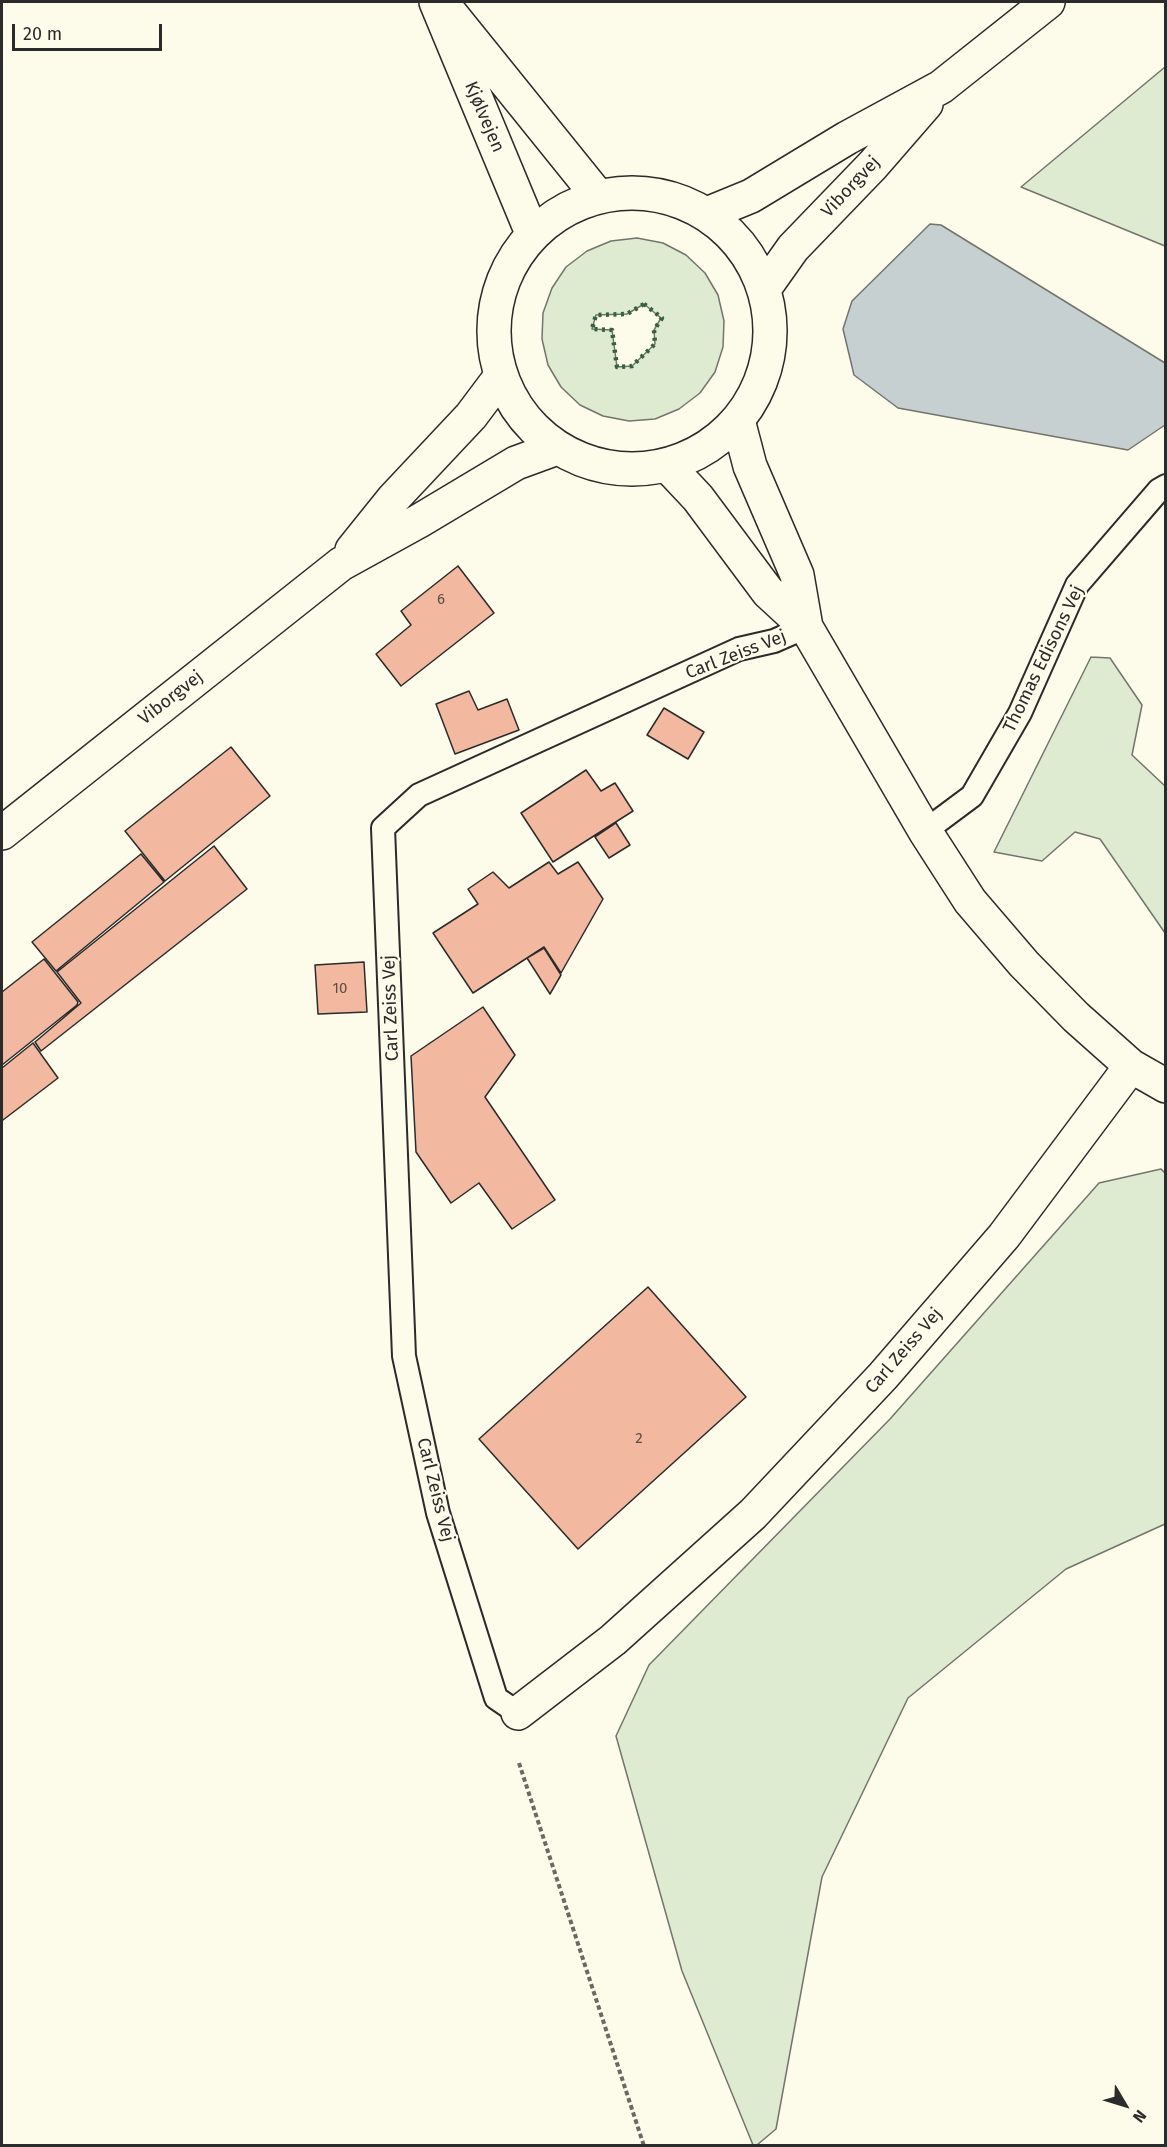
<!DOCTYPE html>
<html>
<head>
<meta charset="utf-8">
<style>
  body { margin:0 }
  #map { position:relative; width:1167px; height:2147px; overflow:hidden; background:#fdfbea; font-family:"Fira Sans",sans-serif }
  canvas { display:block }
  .frame { position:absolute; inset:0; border:3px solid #2b2b2b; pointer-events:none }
  .north { position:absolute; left:1095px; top:2075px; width:60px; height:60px; -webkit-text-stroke:4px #fdfbea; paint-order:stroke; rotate:128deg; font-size:16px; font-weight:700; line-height:24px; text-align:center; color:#2b2b2b }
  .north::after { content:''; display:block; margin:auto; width:21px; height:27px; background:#2b2b2b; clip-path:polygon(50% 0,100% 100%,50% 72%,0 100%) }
  .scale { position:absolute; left:12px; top:24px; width:150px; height:27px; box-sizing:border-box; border:3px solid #2b2b2b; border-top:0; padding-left:8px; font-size:18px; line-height:21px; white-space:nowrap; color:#2b2b2b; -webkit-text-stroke:4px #fdfbea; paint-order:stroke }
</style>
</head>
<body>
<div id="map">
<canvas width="1167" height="2147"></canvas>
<div class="frame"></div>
<div class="north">N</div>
<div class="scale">20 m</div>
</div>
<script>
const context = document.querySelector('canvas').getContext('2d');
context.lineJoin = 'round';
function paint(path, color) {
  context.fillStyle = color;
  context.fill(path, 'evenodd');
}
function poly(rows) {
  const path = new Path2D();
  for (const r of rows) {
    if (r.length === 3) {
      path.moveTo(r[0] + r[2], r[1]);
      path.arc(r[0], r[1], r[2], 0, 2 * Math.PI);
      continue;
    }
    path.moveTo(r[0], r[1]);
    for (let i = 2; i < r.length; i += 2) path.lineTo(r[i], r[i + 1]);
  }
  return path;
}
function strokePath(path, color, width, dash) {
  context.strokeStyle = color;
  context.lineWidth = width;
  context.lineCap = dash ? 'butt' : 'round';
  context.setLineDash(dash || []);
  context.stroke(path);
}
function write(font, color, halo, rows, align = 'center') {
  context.font = font + ' "Fira Sans",sans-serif';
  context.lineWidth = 4.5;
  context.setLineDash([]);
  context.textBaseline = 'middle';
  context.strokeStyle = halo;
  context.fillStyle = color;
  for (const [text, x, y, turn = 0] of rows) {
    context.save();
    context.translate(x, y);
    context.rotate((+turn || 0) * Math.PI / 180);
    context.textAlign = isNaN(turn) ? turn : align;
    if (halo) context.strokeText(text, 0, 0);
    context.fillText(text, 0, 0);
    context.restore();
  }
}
const green = poly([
  [1165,67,1165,246,1021,187,1165,67],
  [637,238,663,243,686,255,705,273,718,295,724,321,723,347,715,372,700,393,679,409,655,419,629,421,603,416,580,405,561,387,548,365,542,339,543,313,552,288,566,267,587,251,611,241,637,238],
  [644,304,661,318,654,330,655,344,632,366,617,367,612,330,592,329,596,315,627,314,644,304],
  [1091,657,1110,658,1142,705,1132,755,1165,786,1165,933,1100,839,1075,832,1042,861,994,852,1091,657],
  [1161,1169,1166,1174,1165,1524,1066,1569,908,1698,822,1877,776,2129,757,2145,753,2145,682,1971,616,1736,649,1665,890,1419,1099,1183,1161,1169]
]);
paint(green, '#deebd1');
strokePath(green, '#74746e', 1.5);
const water = poly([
  [930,224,941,225,1165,363,1165,425,1128,450,898,408,854,375,843,329,852,301,930,224]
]);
paint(water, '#c7d0d0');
strokePath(water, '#74746e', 1.5);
const building = poly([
  [458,566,494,613,401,686,376,654,411,625,401,611,458,566],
  [469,691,478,710,507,699,519,730,455,754,436,704,469,691],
  [664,708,704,732,688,759,647,735,664,708],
  [231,747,270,796,165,881,125,831,231,747],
  [586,770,601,791,615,783,633,811,553,862,521,813,586,770],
  [616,823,630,845,609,858,595,837,616,823],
  [214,846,247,889,41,1051,35,1042,81,1003,57,972,214,846],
  [141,854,164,882,56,971,32,942,141,854],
  [549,862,558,874,578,862,603,899,561,973,544,947,473,993,433,933,478,904,468,889,493,872,509,888,549,862],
  [544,948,561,975,550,994,527,958,544,948],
  [44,959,78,1002,77,1005,2,1065,2,992,44,959],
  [364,962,367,1012,318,1014,315,965,364,962],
  [483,1007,515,1055,485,1097,555,1200,512,1229,479,1183,451,1203,416,1152,411,1056,483,1007],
  [33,1043,58,1078,3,1120,2,1119,2,1068,33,1043],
  [648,1287,746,1397,578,1549,479,1439,648,1287]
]);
paint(building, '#f2b8a0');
strokePath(building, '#2b2b2b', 1.5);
const service = poly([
  [925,831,972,796,1020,713,1077,585,1159,490,1166,486],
  [518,1713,496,1698,438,1513,404,1356,383,828,419,795,739,649,774,641,806,627]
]);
const minor = poly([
  [738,420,750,466,797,575,806,627],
  [667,465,698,498,768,592,806,627,925,831,970,901,1024,964,1076,1017,1131,1066,1166,1086],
  [518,1713,613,1640,753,1514,883,1376,1004,1236,1131,1066]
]);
const tertiary = poly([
  [436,2,532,233],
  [451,14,597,195]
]);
const primary = poly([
  [632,331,138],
  [707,214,751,196,847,138,941,87,1048,2],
  [764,289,793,248,873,165,926,104],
  [352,550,393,499,471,416,501,376],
  [2,833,341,564,419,521,516,463,557,448]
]);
strokePath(service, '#2b2b2b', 26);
strokePath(minor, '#2b2b2b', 36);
strokePath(tertiary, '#2b2b2b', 36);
strokePath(primary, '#2b2b2b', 36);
strokePath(poly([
  [519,1763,644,2146]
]), '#6a6964', 4, [4.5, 3]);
strokePath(service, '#fdfbea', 22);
strokePath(minor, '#fdfbea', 33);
strokePath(tertiary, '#fdfbea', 33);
strokePath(primary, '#fdfbea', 33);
strokePath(poly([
  [644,304,662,318,654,330,655,344,632,366,617,367,612,330,592,329,596,315,627,314,644,304]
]), '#34623c', 4.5, [3, 4.5]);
write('15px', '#5d4e48', null, [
  ["6",441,600],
  ["10",340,989],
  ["2",639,1439]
]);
write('18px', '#2b2b2b', '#fdfbea', [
  ["Kjølvejen",484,117,67],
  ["Viborgvej",851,187,-47],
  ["Carl Zeiss Vej",736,655,-21],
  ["Thomas Edisons Vej",1044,659,-64],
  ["Viborgvej",171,698,-38],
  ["Carl Zeiss Vej",391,1008,-92],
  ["Carl Zeiss Vej",904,1351,-49],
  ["Carl Zeiss Vej",435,1490,76]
]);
</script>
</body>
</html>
